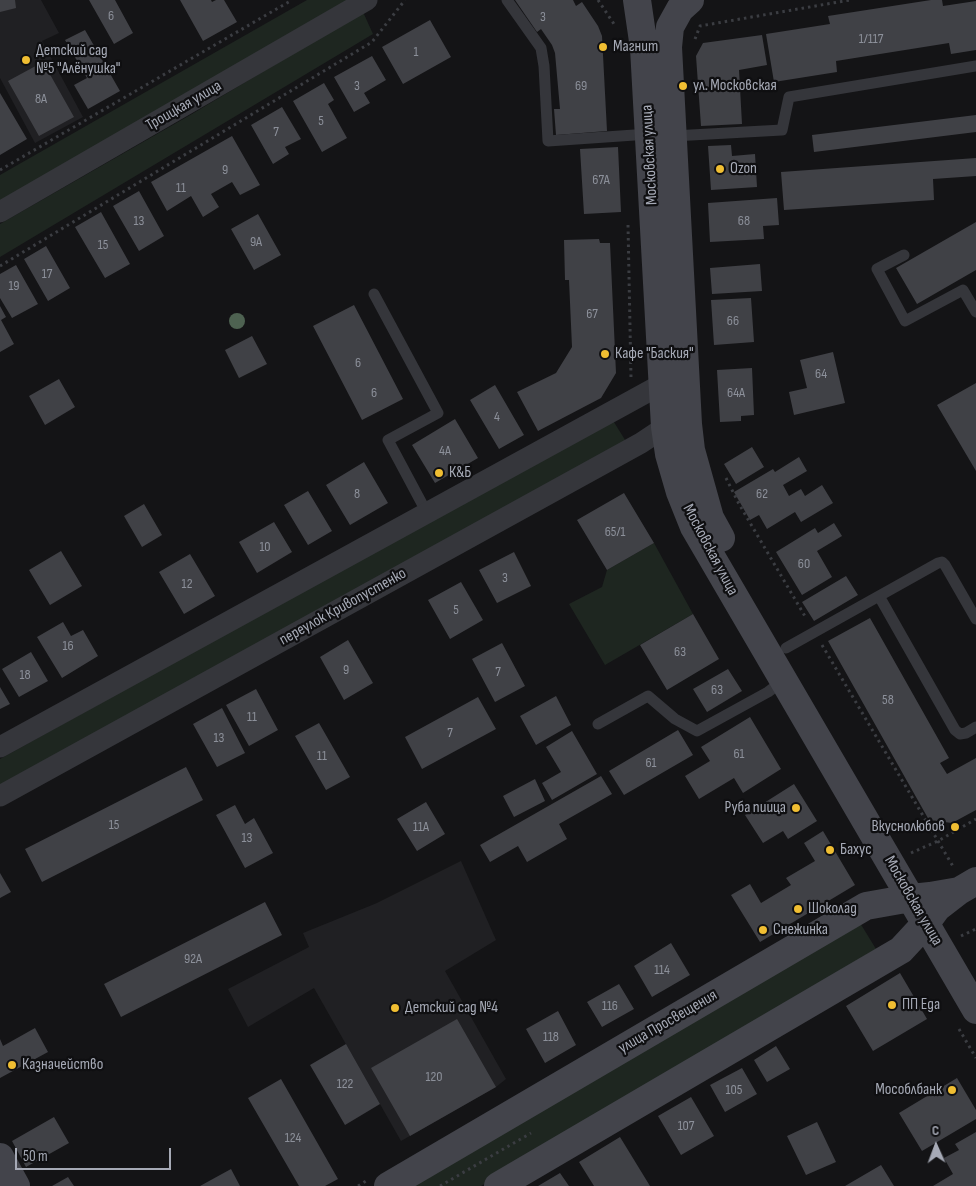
<!DOCTYPE html>
<html>
<head>
<meta charset="utf-8">
<style>
  body { margin:0 }
  #map { position:relative; width:976px; height:1186px; overflow:hidden; background:#141416; font-family:"Sofia Sans Condensed",sans-serif }
  canvas { display:block }
  .north { position:absolute; left:911px; top:1121px; width:50px; height:50px; -webkit-text-stroke:4px #0f0f11; paint-order:stroke; rotate:358deg; font-size:14px; font-weight:700; line-height:20px; text-align:center; color:#a6aab6 }
  .north::after { content:''; display:block; margin:auto; width:18px; height:22px; background:#a6aab6; clip-path:polygon(50% 0,100% 100%,50% 72%,0 100%) }
  .scale { position:absolute; left:15px; top:1148px; width:156px; height:22px; box-sizing:border-box; border:2px solid #a6aab6; border-top:0; padding-left:6px; font-size:15px; line-height:18px; white-space:nowrap; color:#a6aab6; -webkit-text-stroke:4px #0f0f11; paint-order:stroke }
</style>
</head>
<body>
<div id="map">
<canvas width="976" height="1186"></canvas>
<div class="north">С</div>
<div class="scale">50 m</div>
</div>
<script>
const context = document.querySelector('canvas').getContext('2d');
context.lineJoin = 'round';
function paint(path, color) {
  context.fillStyle = color;
  context.fill(path, 'evenodd');
}
function poly(rows) {
  const path = new Path2D();
  for (const r of rows) {
    path.moveTo(r[0], r[1]);
    for (let i = 2; i < r.length; i += 2) path.lineTo(r[i], r[i + 1]);
  }
  return path;
}
function strokePath(path, color, width, dash) {
  context.strokeStyle = color;
  context.lineWidth = width;
  context.lineCap = dash ? 'butt' : 'round';
  context.setLineDash(dash || []);
  context.stroke(path);
}
function write(font, color, halo, rows, align = 'center') {
  context.font = font + ' "Sofia Sans Condensed",sans-serif';
  context.lineWidth = 4.5;
  context.setLineDash([]);
  context.textBaseline = 'middle';
  context.strokeStyle = halo;
  context.fillStyle = color;
  for (const [text, x, y, turn = 0] of rows) {
    context.save();
    context.translate(x, y);
    context.rotate((+turn || 0) * Math.PI / 180);
    context.textAlign = isNaN(turn) ? turn : align;
    if (halo) context.strokeText(text, 0, 0);
    context.fillText(text, 0, 0);
    context.restore();
  }
}
paint(poly([
  [0,0,41,0,59,33,42,41,83,117,35,143,0,78],
  [461,861,496,940,445,971,506,1079,496,1087,401,1141,314,988,248,1027,228,989,309,947,303,933,377,903]
]), '#202023');
paint(poly([
  [307,0,349,0,0,204,0,175],
  [363,12,373,34,0,257,0,224,192,114],
  [612,419,627,443,0,787,0,759],
  [654,543,693,614,605,665,569,604,602,587,607,570],
  [857,918,876,949,481,1186,397,1186]
]), '#1e2620');
paint(poly([
  [0,0,15,0,16,8,0,12],
  [89,0,115,0,133,33,114,44],
  [180,0,211,0,212,2,216,0,224,0,237,22,203,41],
  [515,0,573,0,576,6,582,2,598,26,602,36,607,131,556,135,554,109,560,109,555,53,552,45,541,29,537,32],
  [931,0,942,0,943,6,976,1,976,50,951,54,949,43,836,61,837,72,774,82,766,34,830,24,828,16],
  [430,20,451,57,403,84,382,47],
  [85,30,120,91,88,109,74,85,87,78,65,40],
  [762,35,767,65,739,70,742,124,701,126,696,56,703,43],
  [372,56,386,80,364,93,370,103,354,112,334,77],
  [43,62,74,117,39,136,8,81],
  [324,83,334,100,328,104,347,138,322,152,293,101],
  [0,93,27,139,0,155],
  [282,107,301,139,285,147,289,154,273,164,251,125],
  [976,115,976,132,814,152,812,135],
  [232,136,260,185,240,195,232,182,211,194,219,207,203,217,191,196,167,211,151,182],
  [731,145,732,156,755,154,757,187,711,190,708,146],
  [618,147,621,212,584,214,580,149],
  [976,158,976,176,933,179,934,200,784,210,781,172],
  [139,191,164,236,139,251,113,206],
  [777,198,779,225,763,226,764,239,710,242,708,203],
  [101,212,130,264,105,278,75,227],
  [258,214,281,255,254,270,231,229],
  [976,222,976,270,917,304,896,268],
  [599,239,600,243,610,243,616,373,601,398,538,431,517,392,556,373,572,347,569,280,565,280,564,240],
  [46,246,70,288,48,301,24,259],
  [760,264,762,291,712,294,710,268],
  [16,265,38,304,12,318,0,298,0,274],
  [751,298,754,342,714,345,711,300],
  [354,305,403,399,362,420,313,326],
  [0,306,6,317,1,320,14,344,0,352],
  [252,336,267,364,239,378,225,350],
  [833,352,845,403,794,415,789,392,807,388,800,360],
  [752,368,754,415,741,416,741,421,720,422,717,370],
  [59,379,75,407,45,425,29,396],
  [976,383,976,471,937,405],
  [495,385,524,435,499,449,470,400],
  [455,419,478,458,435,483,412,445],
  [752,447,764,467,736,484,724,464],
  [799,457,807,471,783,485,789,496,801,489,805,496,822,485,833,503,801,522,795,512,767,529,759,515,750,520,734,492,773,469,775,472],
  [364,462,388,503,350,525,326,485],
  [308,491,332,531,308,545,284,505],
  [624,493,654,543,607,570,577,520],
  [144,504,162,535,142,547,124,516],
  [274,522,292,552,257,573,239,542],
  [834,523,842,536,817,551,832,577,802,595,776,552,815,528,818,533],
  [61,551,82,586,50,605,29,570],
  [514,552,531,586,497,603,479,570],
  [190,554,215,596,184,614,159,572],
  [846,576,858,595,814,621,802,602],
  [461,582,483,620,450,639,428,600],
  [693,614,719,659,667,690,640,645],
  [870,618,949,758,940,763,947,774,976,758,976,810,952,823,929,820,828,641],
  [63,622,71,636,83,630,98,656,62,678,37,637],
  [348,640,373,683,344,700,320,657],
  [502,643,525,686,495,702,472,659],
  [31,652,48,681,19,697,2,669],
  [728,669,742,691,707,712,693,689],
  [0,687,10,704,0,709],
  [256,689,278,730,249,746,226,705],
  [556,696,571,725,536,745,520,716],
  [478,697,496,729,422,769,405,737],
  [222,708,245,753,217,767,193,724],
  [750,717,781,769,743,793,734,778,699,799,685,776,710,761,701,747],
  [319,723,350,777,326,790,295,736],
  [678,730,693,755,624,795,609,771],
  [572,731,597,774,552,800,542,783,561,772,546,747],
  [186,767,203,800,42,882,25,849],
  [601,776,612,794,559,824,567,839,527,862,518,846,490,862,480,845],
  [535,779,545,801,514,817,503,796],
  [794,784,817,821,788,839,783,831,763,843,745,815],
  [426,802,445,834,417,851,397,819],
  [235,805,245,824,254,818,273,853,245,868,216,815],
  [823,831,855,885,760,942,731,895,750,884,761,903,791,885,786,878,815,861,804,843],
  [0,873,11,892,0,898],
  [265,902,282,935,121,1017,104,984],
  [671,943,690,975,652,997,634,966],
  [900,973,927,1019,873,1051,846,1006],
  [619,984,634,1009,602,1027,587,1002],
  [558,1011,576,1045,545,1063,526,1029],
  [457,1019,496,1087,410,1136,371,1068],
  [35,1028,48,1052,0,1078,0,1039,3,1046],
  [346,1044,380,1104,345,1125,310,1065],
  [776,1046,790,1069,767,1082,754,1060],
  [742,1068,757,1094,725,1112,710,1085],
  [957,1078,976,1110,976,1119,922,1151,899,1113],
  [281,1079,338,1179,325,1186,299,1186,248,1098],
  [691,1097,714,1136,681,1155,658,1116],
  [54,1117,69,1143,26,1167,12,1141],
  [817,1122,836,1162,806,1175,787,1136],
  [976,1132,976,1186,933,1186,953,1174,944,1158,959,1150,955,1144],
  [620,1137,650,1186,594,1186,579,1162],
  [881,1165,894,1186,845,1186],
  [231,1169,240,1186,200,1186],
  [560,1173,569,1186,538,1186],
  [68,1177,74,1186,52,1186]
]), '#404146');
strokePath(poly([
  [598,0,616,27],
  [695,39,700,26,850,0],
  [0,170,292,0],
  [628,225,631,378],
  [0,266,372,42,405,0],
  [726,478,739,504,806,618],
  [822,645,954,868],
  [911,853,938,841,976,819],
  [961,936,976,929],
  [959,1029,976,1058],
  [358,1186,366,1181],
  [440,1186,531,1133]
]), '#3b3d42', 3, [2.5, 4]);
strokePath(poly([
  [507,0,541,48,544,66,548,141,649,134],
  [673,136,782,130,789,97,976,66],
  [904,255,877,269,905,321,963,290,976,312],
  [374,294,438,413,388,440,427,513],
  [879,596,938,563,942,562,945,565,976,619],
  [786,648,879,596,955,730,960,734,966,733,976,727],
  [598,724,648,696,675,719,697,731,768,692,784,680]
]), '#35363b', 11);
strokePath(poly([
  [0,212,367,0],
  [0,747,662,384,675,382],
  [0,796,641,443,665,427,679,425]
]), '#35363b', 21);
strokePath(poly([
  [637,0,644,48,665,427,669,454,680,492,694,527,976,1010],
  [690,0,680,9,670,27,668,47,688,424,691,450,710,518,721,538],
  [0,1157,16,1186],
  [388,1186,866,906,911,898,930,896,959,891],
  [498,1186,901,950,926,923,937,908,959,891,976,881]
]), '#43444b', 28);
context.fillStyle = '#4e6251';
for (const [x, y] of [
  [237,321]
]) {
  context.beginPath();
  context.arc(x, y, 8, 0, 2 * Math.PI);
  context.fill();
}
for (const [x, y, r, color] of [
  [603,47,5,"#f0be32"],
  [26,60,5,"#f0be32"],
  [683,86,5,"#f0be32"],
  [720,169,5,"#f0be32"],
  [605,354,5,"#f0be32"],
  [439,473,5,"#f0be32"],
  [796,808,5,"#f0be32"],
  [955,827,5,"#f0be32"],
  [830,850,5,"#f0be32"],
  [798,909,5,"#f0be32"],
  [763,930,5,"#f0be32"],
  [892,1005,5,"#f0be32"],
  [395,1008,5,"#f0be32"],
  [12,1065,5,"#f0be32"],
  [952,1090,5,"#f0be32"]
]) {
  const dot = new Path2D();
  dot.arc(x, y, r, 0, 2 * Math.PI);
  context.fillStyle = color;
  context.fill(dot);
  strokePath(dot, '#0f0f11', 2);
}
write('14px', '#8c909a', null, [
  ["6",111,16],
  ["3",543,17],
  ["1/117",871,39],
  ["1",416,52],
  ["3",357,86],
  ["69",581,86],
  ["8А",41,99],
  ["5",321,121],
  ["7",276,132],
  ["9",225,170],
  ["67А",601,180],
  ["11",181,188],
  ["13",139,221],
  ["68",744,221],
  ["9А",256,242],
  ["15",103,245],
  ["17",47,274],
  ["19",14,286],
  ["67",592,314],
  ["66",733,321],
  ["6",358,363],
  ["64",821,374],
  ["6",374,393],
  ["64А",736,393],
  ["4",497,417],
  ["4А",445,451],
  ["8",357,494],
  ["62",762,494],
  ["65/1",615,532],
  ["10",265,547],
  ["60",804,564],
  ["3",505,578],
  ["12",187,584],
  ["5",456,610],
  ["16",68,646],
  ["63",680,652],
  ["9",346,670],
  ["7",498,672],
  ["18",25,675],
  ["63",717,690],
  ["58",888,700],
  ["11",252,717],
  ["7",450,733],
  ["13",219,738],
  ["61",739,754],
  ["11",322,756],
  ["61",651,763],
  ["15",114,825],
  ["11А",421,827],
  ["13",247,838],
  ["92А",193,959],
  ["114",662,970],
  ["116",610,1006],
  ["118",551,1037],
  ["120",434,1077],
  ["122",345,1084],
  ["105",734,1090],
  ["107",686,1126],
  ["124",293,1138]
]);
write('16px', '#a6aab6', '#0f0f11', [
  ["Магнит",613,47],
  ["Детский сад",36,51],
  ["№5 \"Алёнушка\"",36,69],
  ["ул. Московская",693,86],
  ["Ozon",730,169],
  ["Кафе \"Баския\"",615,354],
  ["К&Б",449,473],
  ["Руба пиица",786,808,"right"],
  ["Вкуснолюбов",945,827,"right"],
  ["Бахус",840,850],
  ["Шоколад",808,909],
  ["Снежинка",773,930],
  ["ПП Еда",902,1005],
  ["Детский сад №4",405,1008],
  ["Казначейство",22,1065],
  ["Мособлбанк",942,1090,"right"]
], 'left');
write('16px', '#a6aab6', '#0f0f11', [
  ["Троицкая улица",184,106,-30],
  ["Московская улица",650,155,-93],
  ["Московская улица",710,550,62],
  ["переулок Кривопустенко",343,607,-29],
  ["Московская улица",913,901,60],
  ["улица Просвещения",668,1022,-30]
]);
</script>
</body>
</html>
